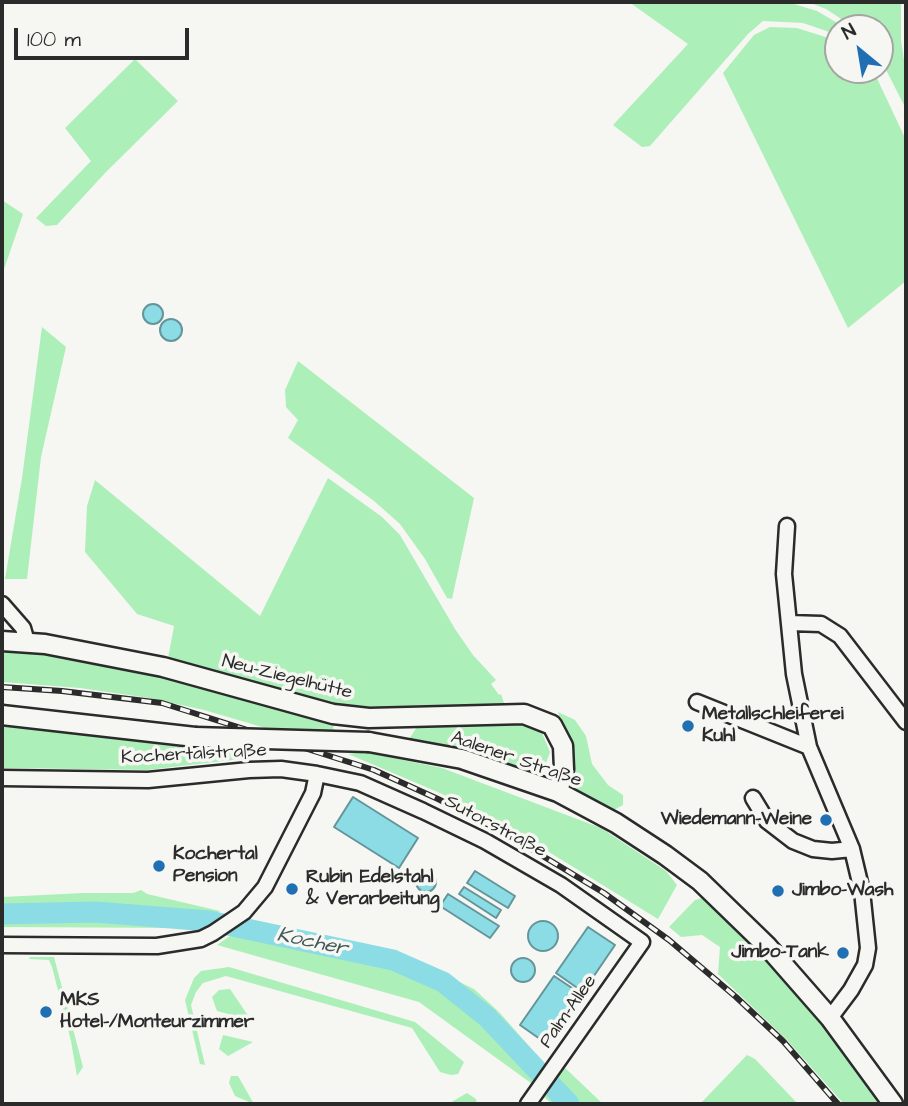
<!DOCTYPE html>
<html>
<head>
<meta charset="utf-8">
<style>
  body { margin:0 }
  #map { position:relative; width:908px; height:1106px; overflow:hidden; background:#f6f6f2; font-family:"Architects Daughter",sans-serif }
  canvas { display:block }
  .frame { position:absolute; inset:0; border:4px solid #2b2b2b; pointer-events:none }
  .north { position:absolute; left:824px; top:14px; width:70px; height:70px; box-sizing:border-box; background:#f6f6f2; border:2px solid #a5a5a2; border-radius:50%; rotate:330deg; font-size:19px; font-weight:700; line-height:28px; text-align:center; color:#2b2b2b }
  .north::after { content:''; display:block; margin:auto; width:24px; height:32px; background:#1f6fb2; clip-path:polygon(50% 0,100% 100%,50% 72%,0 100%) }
  .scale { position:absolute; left:14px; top:28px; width:175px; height:32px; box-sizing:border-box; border:4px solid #2b2b2b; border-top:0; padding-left:9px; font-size:21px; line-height:24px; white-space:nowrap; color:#2b2b2b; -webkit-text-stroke:5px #f6f6f2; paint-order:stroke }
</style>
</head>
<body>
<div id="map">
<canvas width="908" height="1106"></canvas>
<div class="frame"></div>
<div class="north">N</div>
<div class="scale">100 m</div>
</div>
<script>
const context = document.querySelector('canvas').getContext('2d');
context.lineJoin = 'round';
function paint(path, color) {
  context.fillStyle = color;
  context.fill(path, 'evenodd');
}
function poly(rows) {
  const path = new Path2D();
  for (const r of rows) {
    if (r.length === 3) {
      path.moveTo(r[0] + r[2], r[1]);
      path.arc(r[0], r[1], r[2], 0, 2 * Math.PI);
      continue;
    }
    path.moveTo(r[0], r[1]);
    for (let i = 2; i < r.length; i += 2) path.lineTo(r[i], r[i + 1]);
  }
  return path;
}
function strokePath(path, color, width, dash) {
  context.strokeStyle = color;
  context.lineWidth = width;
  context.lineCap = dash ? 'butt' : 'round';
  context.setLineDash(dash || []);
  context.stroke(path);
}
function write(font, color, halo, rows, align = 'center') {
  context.font = font + ' "Architects Daughter",sans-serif';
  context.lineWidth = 7;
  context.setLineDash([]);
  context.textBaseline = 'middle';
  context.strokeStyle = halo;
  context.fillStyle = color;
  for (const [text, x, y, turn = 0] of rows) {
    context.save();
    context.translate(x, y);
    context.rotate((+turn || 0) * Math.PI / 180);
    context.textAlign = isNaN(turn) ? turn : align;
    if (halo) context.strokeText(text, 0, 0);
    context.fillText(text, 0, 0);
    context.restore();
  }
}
paint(poly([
  [629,2,774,2,794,4,817,11,846,28,838,28,838,35,803,23,763,21,748,34,650,146,642,147,613,125,688,44],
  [808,2,901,2,901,40,906,74,906,109,880,58,880,28,855,28,826,9],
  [770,27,797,28,838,41,838,70,873,70,906,140,906,281,848,328,723,73,754,35],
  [135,59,178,101,106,172,57,225,46,226,36,218,91,161,65,128],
  [2,200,23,214,2,275],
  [42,327,66,347,41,457,27,579,5,579,22,478],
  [298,361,474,498,452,599,447,598,425,559,400,524,374,501,288,438,298,420,286,407,285,390],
  [328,478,382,517,400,535,455,629,473,655,496,680,491,684,499,695,501,694,505,706,372,711,335,706,167,664,174,626,137,614,85,552,87,506,95,480,260,616],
  [2,646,163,672,334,718,333,735,286,734,204,710,149,698,80,688,2,682],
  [558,712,575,720,586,736,592,764,608,785,623,795,623,805,612,811,565,786,569,744],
  [527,721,542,733,550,752,545,766,542,768,522,767,409,739,419,724],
  [2,726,168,745,219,747,241,759,147,770,2,768],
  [364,752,442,768,601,828,666,871,677,885,658,919,513,830,440,793,348,754],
  [141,890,147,894,220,911,213,917,184,928,2,927,2,897,84,893,133,893],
  [705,897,763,948,883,1104,844,1104,786,1039,718,974,720,947,702,935,681,937,669,927,695,900],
  [250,922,403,955,474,989,499,1012,544,1063,535,1086,419,1002,217,945],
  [30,957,54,957,83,1067,77,1076,71,1041,52,967,49,960,29,959],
  [229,967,415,1022,464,1062,458,1074,451,1075,440,1072,412,1028,226,976,203,983,196,992,191,1005,205,1065,200,1064,185,1000,194,978,201,971],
  [230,989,251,1020,217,1011,212,997,219,990],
  [223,1035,253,1042,228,1056,219,1049],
  [747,1055,755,1059,798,1104,700,1104],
  [562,1065,603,1104,552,1104,544,1097],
  [231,1076,238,1076,254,1104,235,1096,229,1083],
  [467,1093,476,1099,477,1104,448,1104]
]), '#adefb8');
const water = poly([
  [153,314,10],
  [171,330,11],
  [353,797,418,838,399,868,334,827,353,797],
  [475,871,515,896,508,908,467,883,475,871],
  [426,882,10],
  [464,887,501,910,496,918,459,894,464,887],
  [448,894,499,926,490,938,440,906,448,894],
  [543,936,15],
  [588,927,615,945,583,992,556,973,588,927],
  [523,970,12],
  [554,976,581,994,547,1044,520,1025,554,976]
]);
paint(water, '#8bdce4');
strokePath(water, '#65959a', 2);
strokePath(poly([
  [553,1097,555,1090]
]), '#65959a', 3.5);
strokePath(poly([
  [2,914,95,912,209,921,393,960,443,982,487,1017,569,1104]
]), '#8bdce4', 21);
const minor = poly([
  [787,526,784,574,794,674,809,747,852,849,862,891,868,948,865,965,851,990,830,1018],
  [2,604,23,628,27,642],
  [789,623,821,624,840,636,906,722],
  [697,702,809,747],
  [2,778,148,780,249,770,281,769,317,774,360,783,423,811,485,841,561,885,642,942,528,1104],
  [753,798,767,821,793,841,813,849,832,851,852,849],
  [2,945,157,946,201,939,213,933,244,912,265,887,313,793,317,774]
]);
const tertiary = poly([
  [2,641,45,644,163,667,333,714,369,718,524,714,552,725,563,746,564,769,558,792],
  [2,715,195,737],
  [369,742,462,759,558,792,616,823,665,855,700,881,767,946,830,1018,893,1104]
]);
strokePath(minor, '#2b2b2b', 19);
strokePath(tertiary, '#2b2b2b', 23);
strokePath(minor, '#f6f6f2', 14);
strokePath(tertiary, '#f6f6f2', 18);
const rail = poly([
  [2,687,62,691,162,703,374,770,438,799,503,832,604,893,669,940,736,997,783,1041,838,1104]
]);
strokePath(rail, '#2b2b2b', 6);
strokePath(rail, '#f6f6f2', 3.5, [10]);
const tertiaryBridge = poly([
  [195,737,369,742]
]);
strokePath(tertiaryBridge, '#2b2b2b', 23, []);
strokePath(tertiaryBridge, '#f6f6f2', 18);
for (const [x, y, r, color] of [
  [688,726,7,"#1f6fb2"],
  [826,820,7,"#1f6fb2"],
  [159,866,7,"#1f6fb2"],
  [292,889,7,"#1f6fb2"],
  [778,891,7,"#1f6fb2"],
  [843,953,7,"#1f6fb2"],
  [46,1012,7,"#1f6fb2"]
]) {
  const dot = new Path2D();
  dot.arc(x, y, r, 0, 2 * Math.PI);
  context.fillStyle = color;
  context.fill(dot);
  strokePath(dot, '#f6f6f2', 2.5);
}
write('19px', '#2b2b2b', '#f6f6f2', [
  ["Neu-Ziegelhütte",287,678,14],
  ["Kochertalstraße",194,755,-3],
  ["Aalener Straße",516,760,19],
  ["Sutorstraße",495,827,28],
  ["Palm-Allee",569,1012,-55]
]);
write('bold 19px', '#2b2b2b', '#f6f6f2', [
  ["Metallschleiferei",702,715],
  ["Kuhl",702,737],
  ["Wiedemann-Weine",812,820,"right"],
  ["Kochertal",173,855],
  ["Pension",173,877],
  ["Rubin Edelstahl",306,878],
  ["& Verarbeitung",306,900],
  ["Jimbo-Wash",792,891],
  ["Jimbo-Tank",829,953,"right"],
  ["MKS",60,1001],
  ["Hotel-/Monteurzimmer",60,1023]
], 'left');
write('italic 21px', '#435759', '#f6f6f2', [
  ["Kocher",312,943,12]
]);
</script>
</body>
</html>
